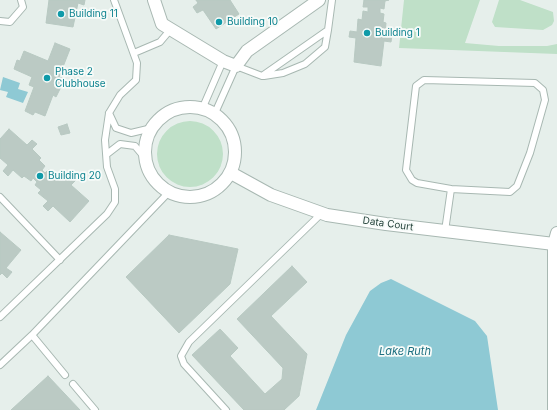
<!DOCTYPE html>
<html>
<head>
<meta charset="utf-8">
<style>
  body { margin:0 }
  canvas { display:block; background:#e6efeb }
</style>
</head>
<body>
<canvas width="557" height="410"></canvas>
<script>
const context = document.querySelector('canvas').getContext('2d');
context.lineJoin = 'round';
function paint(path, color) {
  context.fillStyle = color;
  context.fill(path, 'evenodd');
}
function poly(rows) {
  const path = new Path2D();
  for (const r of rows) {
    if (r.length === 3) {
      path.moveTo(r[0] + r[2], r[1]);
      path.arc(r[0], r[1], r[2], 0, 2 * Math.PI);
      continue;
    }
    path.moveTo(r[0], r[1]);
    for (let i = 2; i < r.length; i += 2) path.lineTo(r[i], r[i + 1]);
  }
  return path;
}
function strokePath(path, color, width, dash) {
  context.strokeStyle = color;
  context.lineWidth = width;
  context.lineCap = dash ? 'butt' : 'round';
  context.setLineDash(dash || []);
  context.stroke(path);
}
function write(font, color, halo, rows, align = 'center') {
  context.font = font + ' Inter,sans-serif';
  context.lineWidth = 3.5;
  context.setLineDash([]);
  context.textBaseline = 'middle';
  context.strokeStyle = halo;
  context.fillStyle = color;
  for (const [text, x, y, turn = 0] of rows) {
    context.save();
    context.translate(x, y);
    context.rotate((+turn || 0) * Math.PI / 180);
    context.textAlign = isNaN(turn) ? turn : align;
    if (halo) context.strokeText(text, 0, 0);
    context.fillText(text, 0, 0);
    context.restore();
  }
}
paint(poly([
  [404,0,480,0,465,43,499,46,547,46,557,44,557,54,399,48],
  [499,0,520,0,553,12,554,21,552,25,543,30,495,27,492,22],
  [190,154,33]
]), '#bfe0c8');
paint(poly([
  [3,77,20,83,18,89,28,92,23,103,6,97,8,92,0,90],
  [391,279,475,321,487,336,498,410,316,410,346,335,370,291,381,283]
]), '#8ec9d4');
const building = poly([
  [49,0,85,0,84,5,78,3,73,27,46,23,49,0],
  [196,0,230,0,239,14,216,29,203,10,197,13,193,7,198,3,196,0],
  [364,0,389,0,385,1,384,9,380,8,380,13,384,14,383,22,386,23,385,35,392,35,391,42,384,41,381,66,354,62,356,38,349,37,350,31,357,32,358,19,362,20,363,11,368,12,368,7,363,7,364,0],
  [55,43,70,49,59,77,65,79,56,97,53,95,45,116,35,112,33,115,25,111,34,87,29,85,32,77,14,69,17,60,20,61,24,51,48,61,55,43],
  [67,124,70,133,61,135,58,127,67,124],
  [9,129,27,145,32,140,37,144,32,149,41,158,39,160,45,166,42,170,45,173,49,169,54,174,57,172,66,180,71,175,76,180,71,185,89,201,70,222,53,206,48,211,43,206,48,201,38,193,41,190,35,185,37,182,33,178,31,181,24,176,22,178,13,170,8,176,3,171,8,165,0,158,0,139,9,129],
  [0,232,21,250,6,268,12,272,7,278,2,273,0,275,0,232],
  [169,235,238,249,230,284,179,333,126,277,169,235],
  [292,266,307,282,271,316,307,354,299,396,284,410,244,410,192,355,220,329,238,348,230,356,265,394,282,379,283,368,237,319,292,266],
  [48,376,80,410,11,410,48,376]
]);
paint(building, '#bbcac4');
strokePath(building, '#b8c9c2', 1);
const service = poly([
  [0,21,10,22,23,7,21,0],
  [134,53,160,42,171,29],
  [264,76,283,73,305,64,325,47,328,30],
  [203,107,223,61],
  [109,113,116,128,131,133,152,128],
  [215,113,236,66,262,76,328,30,332,0],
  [107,154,120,144,135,146,145,158],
  [0,197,60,260],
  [445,231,451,189,510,192,517,186,530,153,545,100,543,90,535,83,424,80,416,86,406,170,412,180,417,183,451,189],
  [0,317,107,214,115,202,115,189,107,167,105,140,109,113,120,95,136,80,137,63,114,0],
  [32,335,65,375],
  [0,365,32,335,170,191],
  [73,384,95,410],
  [226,410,184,364,181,356,189,342,322,213]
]);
const minor = poly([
  [154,0,162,24,223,61,236,66,247,51,319,0],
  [190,152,45],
  [231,173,271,195,327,215,386,224,554,244]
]);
const tertiary = poly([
  [554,410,554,244,557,233]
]);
strokePath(service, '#a8b8b2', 8);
strokePath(minor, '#a8b8b2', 14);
strokePath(tertiary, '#a8b8b2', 14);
strokePath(service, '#fff', 6);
strokePath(minor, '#fff', 12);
strokePath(tertiary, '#fff', 12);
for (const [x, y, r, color] of [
  [61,14,4,"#0f9aa8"],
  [219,22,4,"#0f9aa8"],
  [367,33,4,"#0f9aa8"],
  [47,78,4,"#0f9aa8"],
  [40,176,4,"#0f9aa8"]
]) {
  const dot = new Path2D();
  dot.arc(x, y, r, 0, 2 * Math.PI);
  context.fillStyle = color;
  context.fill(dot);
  strokePath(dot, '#f7fbf9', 1.5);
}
write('10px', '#0d838f', '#f7fbf9', [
  ["Building 11",69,14],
  ["Building 10",227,22],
  ["Building 1",375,33],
  ["Phase 2",55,72],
  ["Clubhouse",55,84],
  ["Building 20",48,176]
], 'left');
write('10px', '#24423a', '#f7fbf9', [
  ["Data Court",388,224,8]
]);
write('italic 11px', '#1c6f80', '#f7fbf9', [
  ["Lake Ruth",405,352]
]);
</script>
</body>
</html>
